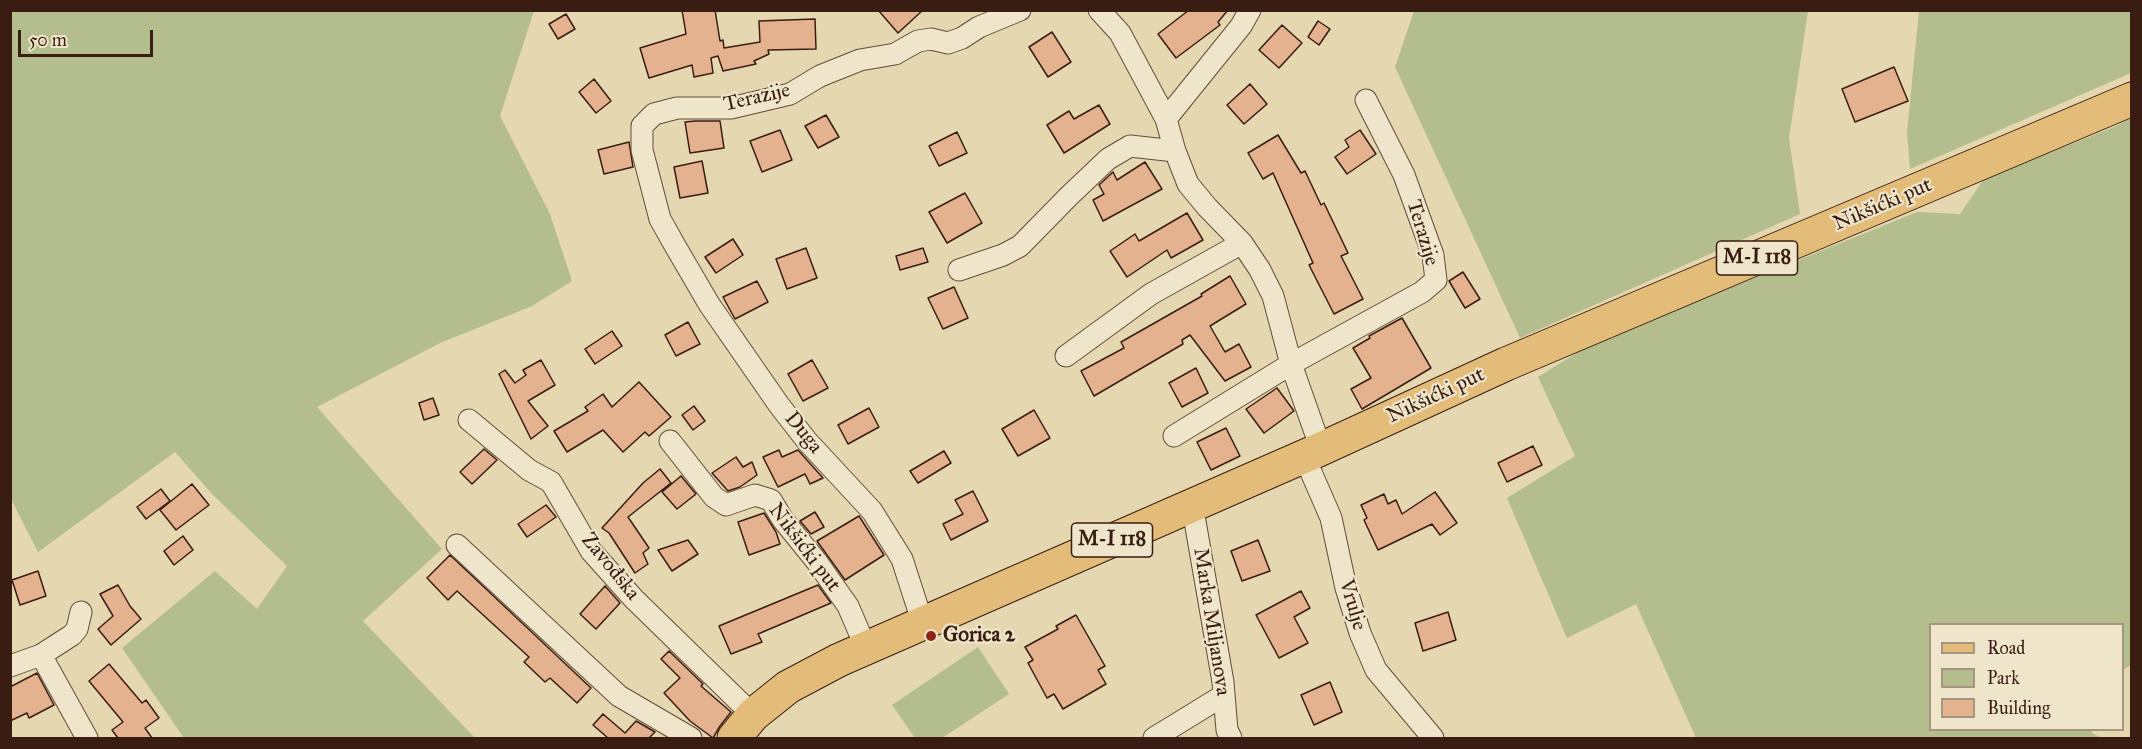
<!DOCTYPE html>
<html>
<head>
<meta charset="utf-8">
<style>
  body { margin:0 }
  #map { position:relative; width:2142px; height:749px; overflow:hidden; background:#e5d7af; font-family:"IM FELL Great Primer",serif }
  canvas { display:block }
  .frame { position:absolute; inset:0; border:12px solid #391d12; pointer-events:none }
  .legend { position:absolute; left:1929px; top:623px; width:195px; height:108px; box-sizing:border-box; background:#eee5cb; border:2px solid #a69581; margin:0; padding:8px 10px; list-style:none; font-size:18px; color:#391d12 }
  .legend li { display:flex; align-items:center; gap:12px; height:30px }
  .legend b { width:30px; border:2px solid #a69581 }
  .scale { position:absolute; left:18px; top:30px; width:135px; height:27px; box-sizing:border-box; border:3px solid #391d12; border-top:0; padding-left:8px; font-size:18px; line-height:21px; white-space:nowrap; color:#391d12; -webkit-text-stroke:4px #eee5cb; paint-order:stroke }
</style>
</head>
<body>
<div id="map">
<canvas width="2142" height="749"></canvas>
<div class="frame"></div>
<ul class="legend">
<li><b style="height:8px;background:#e2bc78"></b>Road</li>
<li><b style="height:16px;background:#b3be8c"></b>Park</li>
<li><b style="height:16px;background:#e4b28e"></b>Building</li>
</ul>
<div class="scale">50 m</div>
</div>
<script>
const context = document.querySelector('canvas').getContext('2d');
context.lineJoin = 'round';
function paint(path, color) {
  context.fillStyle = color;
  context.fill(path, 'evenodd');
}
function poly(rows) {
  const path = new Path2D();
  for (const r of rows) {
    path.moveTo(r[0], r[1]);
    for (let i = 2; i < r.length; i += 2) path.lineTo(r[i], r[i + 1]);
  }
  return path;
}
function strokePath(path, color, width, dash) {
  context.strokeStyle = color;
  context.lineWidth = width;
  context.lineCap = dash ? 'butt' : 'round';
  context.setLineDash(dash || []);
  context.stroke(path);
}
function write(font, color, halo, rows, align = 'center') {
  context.font = font + ' "IM FELL Great Primer",serif';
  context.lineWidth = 4.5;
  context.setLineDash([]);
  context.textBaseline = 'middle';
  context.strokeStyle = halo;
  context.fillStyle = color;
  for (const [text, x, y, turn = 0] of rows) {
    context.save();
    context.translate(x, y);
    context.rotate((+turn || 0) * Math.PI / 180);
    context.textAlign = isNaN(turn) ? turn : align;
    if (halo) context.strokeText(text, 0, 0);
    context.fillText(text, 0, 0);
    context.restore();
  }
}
paint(poly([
  [11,10,534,11,500,116,550,214,572,281,532,306,440,343,317,407,442,549,363,621,475,738,184,738,122,648,215,571,257,609,287,566,212,494,175,452,38,552,11,499],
  [1414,11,1808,11,1789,138,1800,214,1520,338,1395,67],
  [1919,11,2131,11,2131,73,1910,169,1907,132],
  [2131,118,2131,665,2123,670,2122,624,1930,624,1930,730,2092,730,2092,733,2101,738,1696,738,1636,604,1567,638,1507,498,1575,456,1538,377,1591,344,1917,212,1960,214,1984,179,2114,127],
  [978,647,1009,694,942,738,915,738,892,705]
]), '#b3be8c');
const building = poly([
  [682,10,715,10,720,41,723,40,724,48,760,42,759,21,815,19,816,49,768,50,769,54,754,61,756,64,723,71,718,56,711,58,713,73,694,77,692,65,649,78,640,48,686,34,682,10],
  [878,10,923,10,898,33,878,10],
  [1189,10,1228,10,1218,22,1220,25,1176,58,1158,34,1189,10],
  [566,14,575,29,558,39,549,24,566,14],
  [1318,21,1330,29,1319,45,1308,37,1318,21],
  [1282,25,1302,43,1279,68,1259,50,1282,25],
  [1052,32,1071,62,1048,77,1029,47,1052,32],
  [1894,67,1908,101,1855,122,1842,89,1894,67],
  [594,79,611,101,596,113,579,92,594,79],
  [1250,84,1267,104,1244,124,1227,105,1250,84],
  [1099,105,1110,124,1064,153,1047,125,1069,111,1074,119,1099,105],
  [826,115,839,137,818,148,805,126,826,115],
  [695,121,720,121,724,148,690,153,685,122,695,121],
  [780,130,792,160,762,172,750,141,780,130],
  [1360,130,1376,154,1347,174,1335,157,1349,147,1345,140,1360,130],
  [957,132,967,153,939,166,929,146,957,132],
  [1278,135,1301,173,1305,171,1321,205,1324,203,1348,253,1341,256,1363,299,1334,314,1309,265,1313,263,1273,173,1263,179,1248,153,1278,135],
  [629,142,633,167,604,174,598,150,629,142],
  [702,161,708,193,680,198,674,167,702,161],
  [1145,162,1162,189,1103,221,1093,200,1104,194,1099,185,1113,172,1117,180,1145,162],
  [965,193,982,223,947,243,929,212,965,193],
  [1187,213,1203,240,1171,258,1167,250,1127,277,1110,251,1135,234,1139,241,1187,213],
  [733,239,743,255,716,273,705,257,733,239],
  [806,248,817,278,787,289,776,259,806,248],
  [923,248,928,262,900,270,896,256,923,248],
  [1463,272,1480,299,1465,308,1449,281,1463,272],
  [1230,276,1246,304,1210,326,1225,352,1239,344,1251,367,1225,381,1190,335,1182,340,1183,344,1094,396,1081,371,1124,348,1121,342,1202,296,1201,294,1230,276],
  [757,281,768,302,735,319,723,297,757,281],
  [954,287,968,318,943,329,928,298,954,287],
  [1402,318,1431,368,1362,409,1351,389,1371,378,1353,348,1370,338,1369,336,1402,318],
  [688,322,700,344,676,356,665,335,688,322],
  [612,331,622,346,595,364,585,349,612,331],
  [541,360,555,385,528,401,548,426,531,439,499,374,505,370,515,383,526,375,523,370,541,360],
  [812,360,828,388,803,401,788,374,812,360],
  [1196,368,1208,393,1182,407,1169,383,1196,368],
  [639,382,671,417,649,436,645,432,623,452,603,430,567,452,554,431,588,411,585,407,603,394,612,407,639,382],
  [1277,388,1294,411,1264,433,1246,409,1277,388],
  [433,398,439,415,424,420,419,403,433,398],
  [694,406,705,421,693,430,682,415,694,406],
  [869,408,879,427,848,444,838,425,869,408],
  [1034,410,1050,438,1018,456,1002,429,1034,410],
  [1226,428,1240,456,1211,470,1197,442,1226,428],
  [1533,446,1542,465,1507,482,1498,463,1533,446],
  [484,449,497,460,472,484,460,472,484,449],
  [779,450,782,457,798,450,823,478,810,484,805,474,778,487,763,457,779,450],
  [944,451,951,463,918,483,910,471,944,451],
  [736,457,743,467,752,462,757,475,740,487,728,491,712,473,736,457],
  [660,469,671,483,628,517,649,548,643,553,648,564,635,573,609,533,602,528,643,483,660,469],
  [681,476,696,494,677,509,662,492,681,476],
  [192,484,209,505,176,530,160,510,192,484],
  [161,489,170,501,146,519,137,507,161,489],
  [973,491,988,521,951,540,943,524,963,514,955,500,973,491],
  [1435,492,1457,523,1440,535,1432,524,1378,550,1364,520,1367,518,1361,505,1384,494,1388,504,1396,500,1402,514,1435,492],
  [546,505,556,517,527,537,518,524,546,505],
  [815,512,824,527,811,534,800,521,815,512],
  [764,513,776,532,780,544,749,555,738,522,764,513],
  [859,516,884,555,845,580,817,541,859,516],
  [183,536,193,550,174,565,164,551,183,536],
  [688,540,698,554,672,571,658,550,688,540],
  [1258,540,1270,571,1242,581,1231,551,1258,540],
  [450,555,591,688,577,703,550,678,545,682,524,662,529,657,457,591,448,600,427,578,450,555],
  [38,571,46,596,20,605,12,580,38,571],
  [118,585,130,606,141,619,111,645,98,629,113,616,100,594,118,585],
  [818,585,831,603,758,634,762,642,731,654,719,626,818,585],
  [605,586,620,603,596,629,580,614,605,586],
  [1301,591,1310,608,1294,617,1308,643,1279,658,1256,615,1301,591],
  [1448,612,1456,640,1423,651,1415,623,1448,612],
  [1076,615,1105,666,1098,670,1106,684,1063,709,1054,694,1047,698,1028,663,1033,660,1025,647,1058,629,1056,626,1076,615],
  [669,651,703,684,701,686,731,712,720,726,713,738,690,721,664,693,680,678,661,659,669,651],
  [109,664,142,703,146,700,159,718,145,728,152,738,118,738,112,730,123,722,89,681,109,664],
  [37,673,54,705,29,718,27,713,10,721,10,687,37,673],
  [1330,682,1342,712,1314,725,1301,695,1330,682],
  [603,714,625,733,636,721,655,732,649,738,608,738,593,725,603,714]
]);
paint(building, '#e4b28e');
strokePath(building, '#391d12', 1.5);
const minor = poly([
  [1099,10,1120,33,1166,119,1175,151,1188,184,1207,207,1242,243,1260,270,1273,296,1291,364,1321,449],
  [1166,119,1241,26,1250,10],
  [959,270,1003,255,1020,246,1069,196,1108,159,1130,146,1175,151],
  [1066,356,1151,294,1242,243],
  [469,420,529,470,551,482,591,551,634,599,753,715],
  [1174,436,1291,364,1422,292,1436,280,1433,255,1404,175,1366,100],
  [670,441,714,497,726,505,755,495,771,500,783,520,817,562,848,606,866,648],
  [1304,456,1331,518,1346,588,1360,633,1376,670,1433,738],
  [1192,504,1223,682,1227,730,1231,738],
  [457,545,619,696,691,738],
  [923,624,902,559,872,511,807,441,779,405,709,304,674,244,660,219,642,150,642,126,654,114,677,108,731,108,790,94,820,76,860,60,895,54,918,41,931,39,948,43,962,38,979,27,1020,10],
  [41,655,87,738],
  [10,666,41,655,72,635,77,629,81,612],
  [1154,738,1224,695]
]);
const primary = poly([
  [734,738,753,715,788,687,839,660,1321,449,1506,364,2132,99]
]);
strokePath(minor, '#644c39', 23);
strokePath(primary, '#391d12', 35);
strokePath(minor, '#eee5cb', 21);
strokePath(primary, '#e2bc78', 33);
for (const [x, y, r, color] of [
  [931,636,6,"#8f2418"]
]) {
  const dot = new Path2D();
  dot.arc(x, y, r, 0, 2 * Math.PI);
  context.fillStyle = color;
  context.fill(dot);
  strokePath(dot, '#eee5cb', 2);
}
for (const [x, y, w] of [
  [1757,258,81],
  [1112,540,81]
]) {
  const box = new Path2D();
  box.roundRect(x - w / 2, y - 17, w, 34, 4.5);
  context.fillStyle = '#eee5cb';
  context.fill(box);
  strokePath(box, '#391d12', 1.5);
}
write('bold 20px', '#391d12', null, [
  ["M-I 118",1757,258],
  ["M-I 118",1112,540]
]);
write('21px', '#391d12', '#eee5cb', [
  ["Terazije",757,98,-13],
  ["Nikšićki put",1883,205,-23],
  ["Terazije",1422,233,73],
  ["Nikšićki put",1436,396,-25],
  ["Duga",803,433,51],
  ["Nikšićki put",804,548,53],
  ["Zavođska",610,567,51],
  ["Vrulje",1352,605,74],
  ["Marka Miljanova",1211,622,81]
]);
write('bold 21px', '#391d12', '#eee5cb', [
  ["Gorica 2",943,636]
], 'left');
</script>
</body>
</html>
